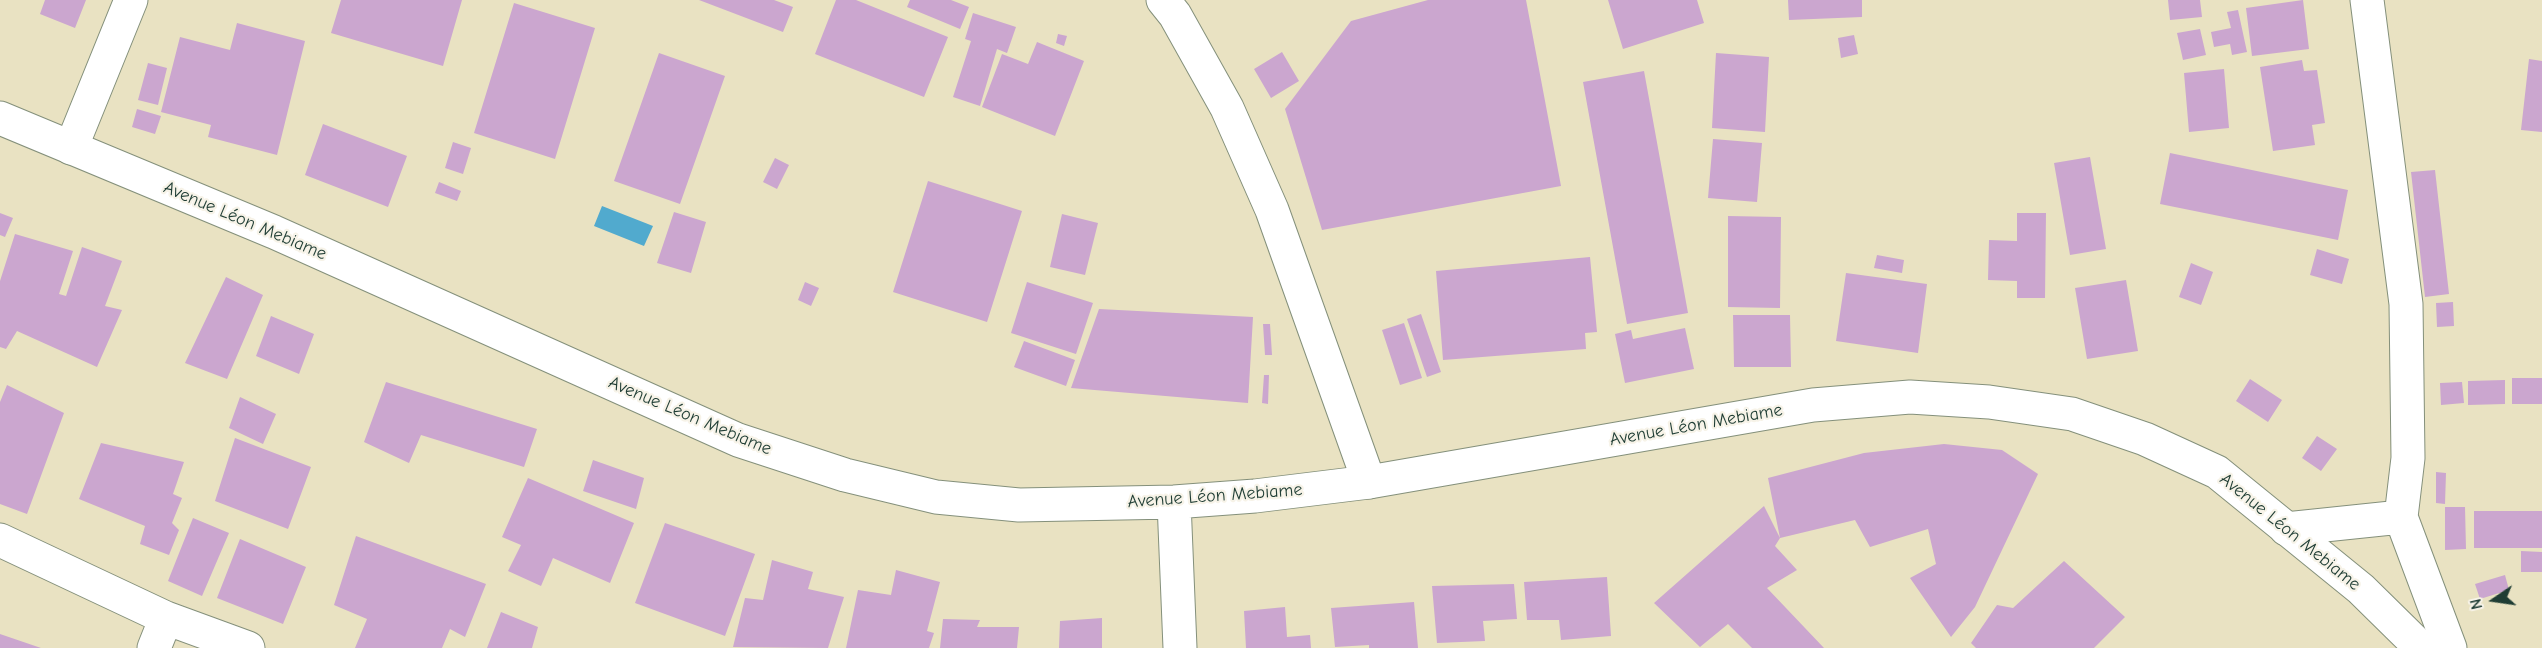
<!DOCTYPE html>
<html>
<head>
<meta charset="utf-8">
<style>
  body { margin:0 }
  #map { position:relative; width:2542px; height:648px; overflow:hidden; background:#e9e2c2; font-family:"Comic Neue",sans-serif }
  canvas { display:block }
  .north { position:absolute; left:2464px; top:570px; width:60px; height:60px; -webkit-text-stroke:4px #f7f3e8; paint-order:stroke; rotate:257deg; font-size:16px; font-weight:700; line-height:24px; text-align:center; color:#1f3d34 }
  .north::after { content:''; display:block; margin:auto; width:21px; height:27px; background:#1f3d34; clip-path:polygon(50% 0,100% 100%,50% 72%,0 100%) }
</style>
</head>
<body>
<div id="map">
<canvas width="2542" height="648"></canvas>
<div class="north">N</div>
</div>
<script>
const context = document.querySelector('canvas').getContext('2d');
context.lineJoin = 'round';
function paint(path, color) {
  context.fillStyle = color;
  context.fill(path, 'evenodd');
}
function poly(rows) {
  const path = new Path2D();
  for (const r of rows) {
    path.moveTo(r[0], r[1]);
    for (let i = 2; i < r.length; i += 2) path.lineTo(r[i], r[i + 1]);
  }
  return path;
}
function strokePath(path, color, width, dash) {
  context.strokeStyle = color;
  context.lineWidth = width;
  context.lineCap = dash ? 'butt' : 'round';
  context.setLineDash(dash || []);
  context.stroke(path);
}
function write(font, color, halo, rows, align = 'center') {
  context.font = font + ' "Comic Neue",sans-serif';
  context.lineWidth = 4.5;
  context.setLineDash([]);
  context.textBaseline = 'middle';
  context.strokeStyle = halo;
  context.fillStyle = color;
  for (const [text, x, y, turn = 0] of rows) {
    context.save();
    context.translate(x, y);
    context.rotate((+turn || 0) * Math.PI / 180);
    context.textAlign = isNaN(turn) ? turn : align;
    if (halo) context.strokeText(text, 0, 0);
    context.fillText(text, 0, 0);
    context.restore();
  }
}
paint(poly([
  [602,206,653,226,644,246,594,226]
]), '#51aace');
paint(poly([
  [45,0,86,0,75,28,40,14],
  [341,0,462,0,443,66,331,33],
  [699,0,774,0,793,7,783,32],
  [836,0,856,0,948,37,924,97,815,54],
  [910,0,951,0,969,7,960,29,907,7],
  [1428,0,1526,0,1561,186,1322,230,1285,109,1351,21],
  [1608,0,1697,0,1704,23,1623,49],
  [1788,0,1862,0,1862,17,1789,20],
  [2168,0,2200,0,2202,17,2170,20],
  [2303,0,2309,49,2252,56,2246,8],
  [514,3,595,28,555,159,474,133],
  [2238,10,2247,52,2232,55,2230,44,2214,47,2211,32,2231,28,2227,12],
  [973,13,1016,27,1007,53,997,49,980,106,953,97,971,41,965,39],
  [237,23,305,41,277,155,208,137,211,125,161,112,180,37,230,50],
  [2200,29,2206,55,2183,60,2177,33],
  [1058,34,1067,36,1064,46,1056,43],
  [1854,35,1858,54,1841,58,1838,38],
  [1037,42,1084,61,1055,136,982,107,1002,54,1028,64],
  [1282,52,1299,81,1271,98,1254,69],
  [659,53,725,76,680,204,614,181],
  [1716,53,1769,57,1765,132,1712,128],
  [2529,59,2542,61,2542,132,2521,130],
  [2302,60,2304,71,2317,70,2325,123,2312,125,2315,145,2273,151,2260,67],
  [148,63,167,68,158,105,138,100],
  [2224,69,2229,128,2189,132,2184,73],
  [1644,71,1688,313,1627,324,1583,82],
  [137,109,161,116,155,134,132,127],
  [323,124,407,156,388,207,305,175],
  [1713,139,1762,143,1757,202,1708,198],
  [453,142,471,148,463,174,445,168],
  [2170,153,2348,190,2338,240,2160,204],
  [2090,157,2106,249,2070,255,2054,163],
  [775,158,789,165,777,189,763,182],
  [2435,170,2449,294,2425,297,2411,172],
  [928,181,1022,211,987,322,893,292],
  [439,182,461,191,457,201,435,193],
  [674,212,706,222,691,273,657,263],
  [0,213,13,218,5,237,0,235],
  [2017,213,2046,213,2045,298,2017,298,2017,281,1988,280,1989,240,2017,241],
  [1062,214,1098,223,1085,275,1050,267],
  [1728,216,1781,217,1780,308,1728,307],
  [15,234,73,251,59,294,66,296,82,247,122,261,105,306,122,310,97,367,17,331,6,349,0,347,0,281],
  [2317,249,2349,259,2342,284,2310,275],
  [1877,255,1904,260,1902,273,1874,268],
  [1590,257,1597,332,1585,333,1586,349,1443,360,1436,271],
  [2191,263,2213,272,2201,305,2179,297],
  [1846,273,1927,284,1918,353,1836,341],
  [226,277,263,295,227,379,185,363],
  [2126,280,2138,351,2087,359,2075,288],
  [805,282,819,288,811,306,798,300],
  [1027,282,1093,303,1076,354,1011,333],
  [2453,302,2454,326,2437,327,2436,303],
  [1099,309,1253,317,1248,403,1071,388],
  [1421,314,1441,372,1427,377,1407,319],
  [1733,315,1790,315,1791,367,1734,367],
  [271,316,314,334,299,374,256,356],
  [1404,323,1422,378,1400,385,1382,330],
  [1263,324,1270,324,1272,355,1265,355],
  [1685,328,1694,369,1625,383,1615,334,1631,330,1633,339],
  [1024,341,1075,360,1066,386,1014,367],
  [1264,375,1269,375,1268,404,1262,403],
  [2512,378,2542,378,2542,404,2512,404],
  [2250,379,2282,400,2268,422,2236,401],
  [2505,380,2505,404,2468,405,2468,381],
  [386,382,537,429,524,467,421,435,409,463,364,442],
  [2462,382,2464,403,2441,405,2440,383],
  [7,385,64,413,27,514,0,504,0,402],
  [240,397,276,414,263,444,229,428],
  [2317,436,2337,449,2321,471,2302,458],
  [235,438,311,467,288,529,215,501],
  [101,443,184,462,173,494,182,498,172,523,179,530,169,555,140,544,145,526,79,499],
  [1944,444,2002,450,2038,474,1975,607,1951,637,1910,578,1936,564,1928,529,1870,547,1855,520,1780,538,1768,478,1864,453],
  [593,460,644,478,636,509,583,491],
  [2436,472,2446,473,2445,504,2436,503],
  [528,478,634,523,610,583,553,558,541,586,508,571,521,545,502,537],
  [1764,506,1780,538,1775,546,1797,570,1767,588,1824,648,1752,648,1728,624,1700,647,1654,603],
  [2445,507,2465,507,2466,549,2445,550],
  [2474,511,2542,511,2542,548,2474,548],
  [193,518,229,533,202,596,168,581],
  [665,523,755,554,725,636,635,603],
  [356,536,486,584,465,637,450,629,442,648,355,648,367,619,334,605],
  [240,539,306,567,283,624,217,598],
  [2521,551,2542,552,2542,572,2521,572],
  [772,560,813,572,808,589,844,597,828,648,733,647,745,598,763,600],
  [2064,561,2125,617,2094,648,1976,648,1971,643,1997,605,2013,608],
  [896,570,940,582,927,631,934,633,929,648,846,648,858,590,891,595],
  [2505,575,2509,590,2480,599,2475,584],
  [1607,577,1611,636,1561,640,1559,620,1527,620,1524,582],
  [1514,584,1517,619,1483,621,1485,641,1437,643,1432,586],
  [1414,602,1418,648,1369,648,1369,645,1335,647,1331,608],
  [1285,607,1287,637,1310,635,1311,648,1246,648,1244,611],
  [501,612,538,627,532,648,487,648],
  [1102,618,1102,648,1059,648,1060,621],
  [943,619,980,620,977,627,1019,627,1017,648,940,648],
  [0,634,41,648,0,648]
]), '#cba6cf');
const street = poly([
  [1163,0,1175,15,1227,108,1272,210,1369,482],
  [2367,0,2406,304,2408,458,2401,517,2450,648],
  [71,148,131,0],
  [2286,529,2401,517],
  [0,540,166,618,248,648],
  [154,648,166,618]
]);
const secondary = poly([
  [0,118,274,232,738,440,845,475,936,497,1019,505,1174,502,1255,496,1369,482,1813,405,1910,397,1989,402,2072,414,2145,439,2217,472,2361,589,2421,648],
  [1174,502,1180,648]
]);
strokePath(street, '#84907b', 35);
strokePath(secondary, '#84907b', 35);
strokePath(street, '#fff', 33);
strokePath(secondary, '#fff', 33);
write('18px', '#1f3d34', '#f7f3e8', [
  ["Avenue Léon Mebiame",245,221,23],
  ["Avenue Léon Mebiame",690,416,23],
  ["Avenue Léon Mebiame",1696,425,-10],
  ["Avenue Léon Mebiame",1215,496,-4],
  ["Avenue Léon Mebiame",2290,532,39]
]);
</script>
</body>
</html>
